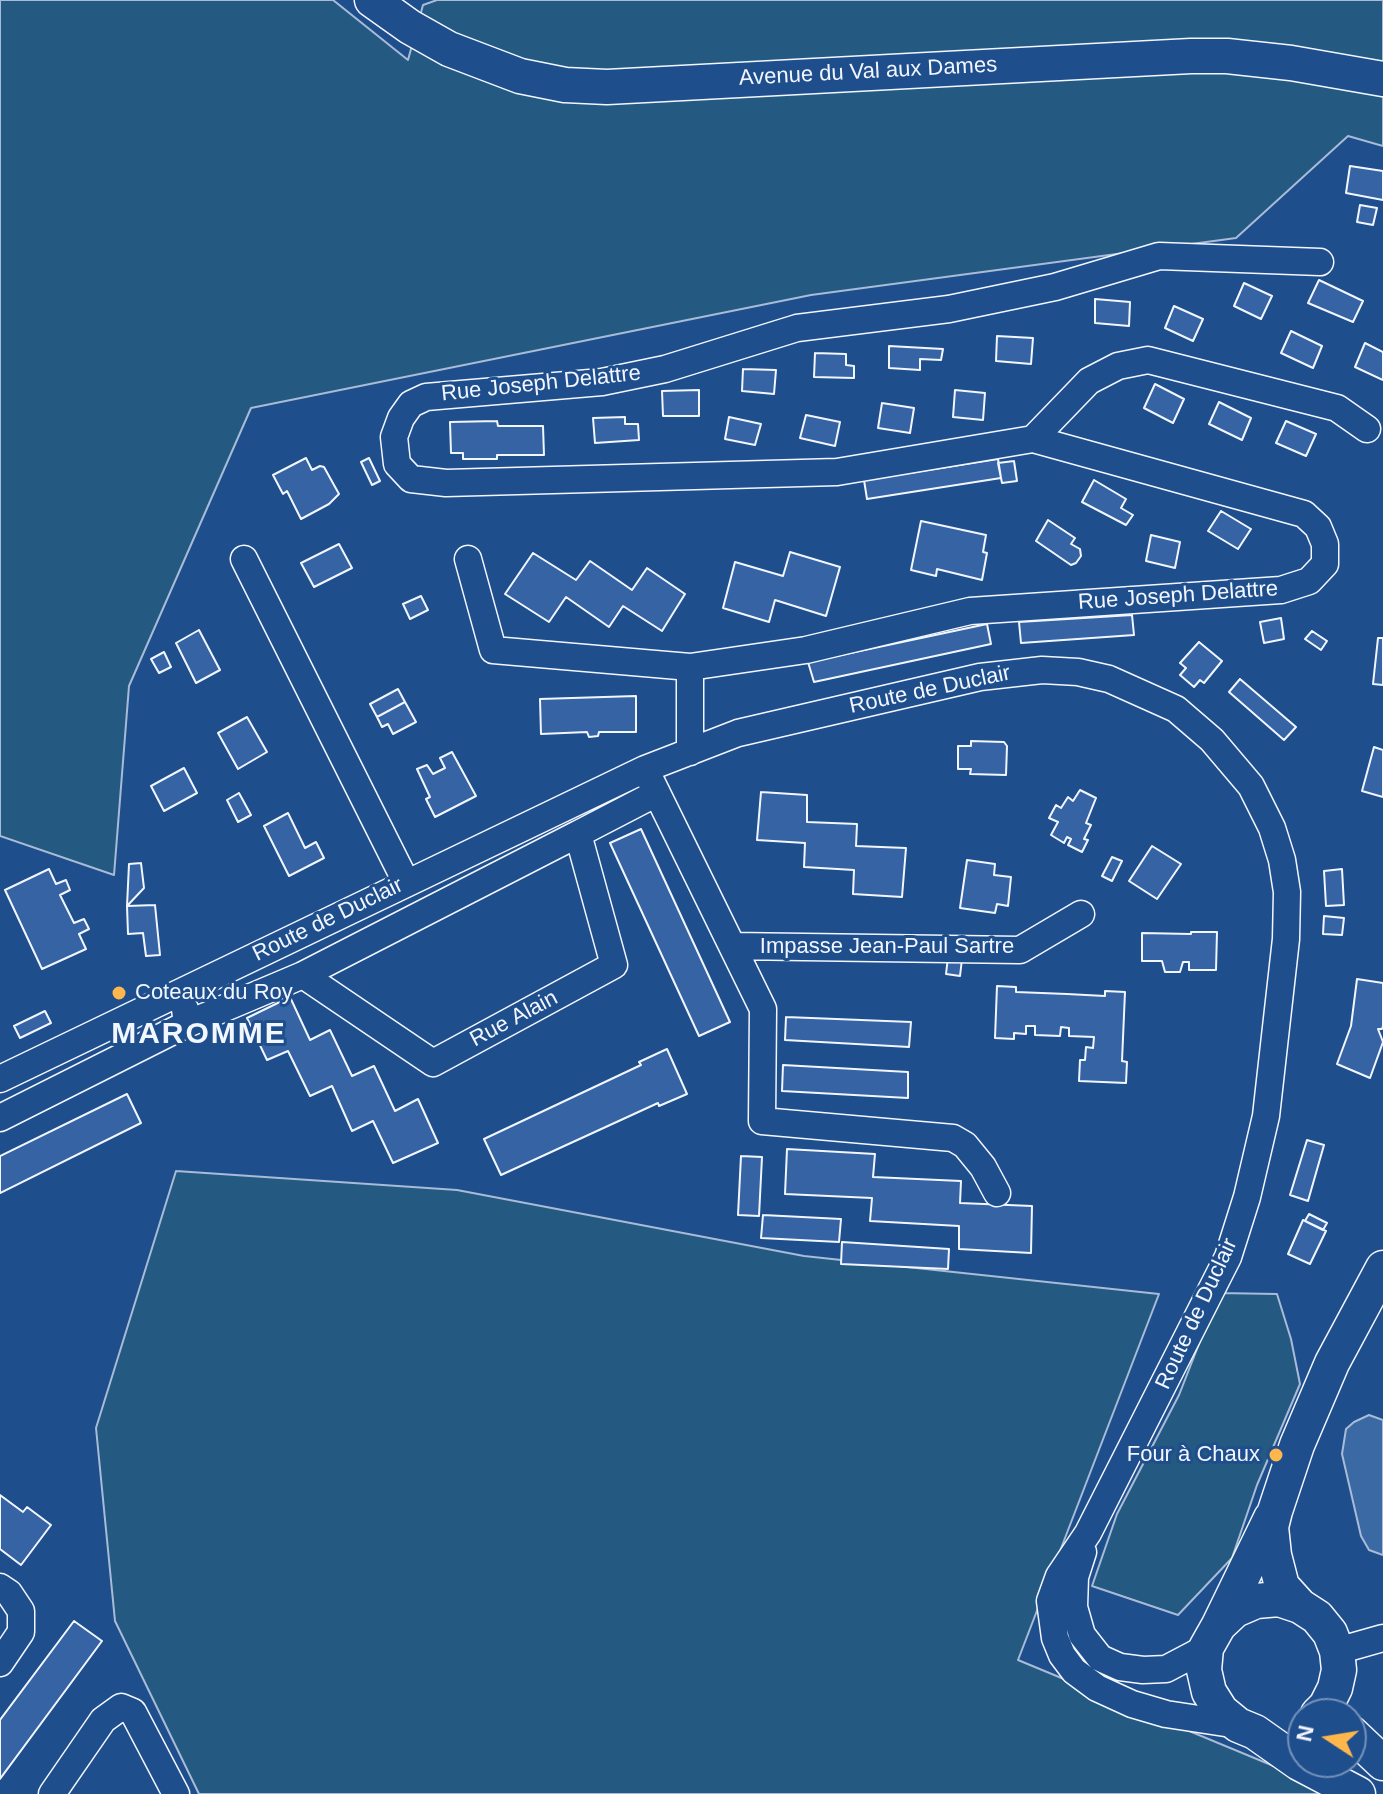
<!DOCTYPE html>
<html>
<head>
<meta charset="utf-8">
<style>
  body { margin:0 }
  #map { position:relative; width:1383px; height:1794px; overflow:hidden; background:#1f4e8c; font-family:Arial,sans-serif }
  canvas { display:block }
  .north { position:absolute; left:1287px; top:1698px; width:80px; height:80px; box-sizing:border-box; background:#1f4e8c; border:2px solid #7391ba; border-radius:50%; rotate:282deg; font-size:22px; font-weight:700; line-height:32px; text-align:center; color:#f2f6ff }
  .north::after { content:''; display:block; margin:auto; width:28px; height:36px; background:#ffb74d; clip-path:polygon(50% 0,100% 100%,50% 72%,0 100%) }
</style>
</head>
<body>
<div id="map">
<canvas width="1383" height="1794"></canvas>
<div class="north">N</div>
</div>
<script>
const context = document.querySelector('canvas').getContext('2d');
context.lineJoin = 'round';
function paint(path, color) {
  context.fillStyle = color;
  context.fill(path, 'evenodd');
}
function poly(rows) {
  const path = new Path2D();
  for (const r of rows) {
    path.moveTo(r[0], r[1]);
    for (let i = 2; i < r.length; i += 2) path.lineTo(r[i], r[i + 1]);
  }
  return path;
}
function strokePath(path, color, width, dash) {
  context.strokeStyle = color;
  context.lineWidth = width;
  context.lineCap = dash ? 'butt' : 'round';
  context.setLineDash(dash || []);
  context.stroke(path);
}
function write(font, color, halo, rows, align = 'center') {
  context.font = font + ' Arial,sans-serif';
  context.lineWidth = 6;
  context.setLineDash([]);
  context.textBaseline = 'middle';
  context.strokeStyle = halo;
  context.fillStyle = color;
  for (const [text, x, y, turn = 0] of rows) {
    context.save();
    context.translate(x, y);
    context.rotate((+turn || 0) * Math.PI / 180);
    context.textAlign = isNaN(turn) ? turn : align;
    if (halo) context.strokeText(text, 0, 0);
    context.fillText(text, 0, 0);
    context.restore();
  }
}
const green = poly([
  [0,0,333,0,408,60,423,5,437,0,1383,0,1383,146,1348,136,1236,238,811,295,251,408,129,686,114,875,0,836,0,0],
  [176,1171,457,1190,804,1256,1159,1294,1018,1660,1341,1794,199,1794,115,1621,96,1428,176,1171],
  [1219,1293,1277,1294,1291,1339,1300,1384,1257,1485,1232,1558,1178,1615,1092,1586,1117,1514,1179,1395,1219,1293]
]);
paint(green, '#245a82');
strokePath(green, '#a8bbd7', 2);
const water = poly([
  [1369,1415,1383,1420,1383,1555,1369,1550,1361,1536,1342,1454,1346,1429,1354,1422,1369,1415]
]);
paint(water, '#3b69a3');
strokePath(water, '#a8bbd7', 2);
const building = poly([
  [1350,166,1383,171,1383,200,1346,193,1350,166],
  [1360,205,1377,208,1373,225,1357,222,1360,205],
  [1319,280,1363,301,1353,322,1308,303,1319,280],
  [1244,283,1272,296,1261,319,1234,306,1244,283],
  [1095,299,1130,302,1129,326,1095,323,1095,299],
  [1174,306,1203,319,1193,341,1165,328,1174,306],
  [1291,331,1322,346,1313,368,1281,353,1291,331],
  [997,336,1033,338,1031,364,996,361,997,336],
  [1365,343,1383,352,1383,380,1355,367,1365,343],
  [889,346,943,349,941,360,920,359,920,370,889,368,889,346],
  [815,353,846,354,846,365,854,366,854,378,814,377,815,353],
  [743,369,776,370,774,394,742,391,743,369],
  [1155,384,1184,399,1173,423,1144,408,1155,384],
  [699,390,699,416,663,416,662,391,699,390],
  [955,390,985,393,983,420,953,417,955,390],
  [1219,402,1251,418,1242,440,1209,424,1219,402],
  [882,403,914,408,910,433,878,428,882,403],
  [806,415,840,422,835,446,800,438,806,415],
  [625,417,625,424,638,424,639,440,595,443,593,418,625,417],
  [729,417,761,424,755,445,725,439,729,417],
  [497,421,498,426,543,426,544,455,497,455,497,459,463,459,463,453,451,453,450,422,497,421],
  [1286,421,1316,434,1306,456,1276,443,1286,421],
  [306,458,312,470,320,466,324,467,339,494,329,504,301,519,287,491,283,494,273,475,306,458],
  [369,458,380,481,372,485,361,462,369,458],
  [998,459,1001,478,867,499,864,480,998,459],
  [1014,461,1017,481,1002,483,998,463,1014,461],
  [1094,480,1126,499,1121,508,1133,515,1126,525,1082,502,1094,480],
  [1221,511,1251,529,1238,549,1208,531,1221,511],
  [1048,520,1075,538,1071,544,1080,549,1081,556,1076,563,1071,565,1036,541,1048,520],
  [921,521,986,535,983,552,987,553,982,580,937,569,936,576,911,570,921,521],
  [1151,535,1180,542,1175,568,1146,561,1151,535],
  [339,544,352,568,314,587,301,563,339,544],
  [790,552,840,567,826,616,775,600,769,622,723,608,735,562,783,576,790,552],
  [533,553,576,580,590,561,632,590,647,568,685,594,662,631,623,606,609,627,566,597,549,622,505,594,533,553],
  [421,596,428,610,410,619,403,604,421,596],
  [1132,615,1134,635,1021,643,1019,622,1132,615],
  [1281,618,1284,639,1264,643,1260,622,1281,618],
  [987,624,991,644,814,682,808,662,987,624],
  [199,630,220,670,196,683,176,643,199,630],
  [1312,631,1327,641,1321,650,1305,639,1312,631],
  [1378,638,1383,638,1383,685,1373,684,1378,638],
  [1199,642,1222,661,1204,683,1200,680,1194,687,1180,675,1186,668,1180,663,1199,642],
  [164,652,171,667,159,673,151,659,164,652],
  [1240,679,1296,727,1284,740,1229,692,1240,679],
  [398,689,405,702,377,717,370,704,398,689],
  [636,696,636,732,599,732,598,736,589,737,587,732,541,734,540,699,636,696],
  [405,702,416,722,393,734,388,724,382,727,377,717,405,702],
  [247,717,267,752,238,769,218,733,247,717],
  [971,741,1004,742,1007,746,1006,775,970,774,971,769,958,769,958,746,971,746,971,741],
  [1374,747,1383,750,1383,797,1362,791,1374,747],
  [452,752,476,796,435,817,426,799,430,797,417,769,427,765,433,774,445,768,440,758,452,752],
  [184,768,197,793,164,811,151,786,184,768],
  [1080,790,1096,798,1086,823,1091,825,1084,839,1088,840,1082,852,1068,845,1071,839,1067,837,1064,843,1051,835,1058,822,1049,818,1056,805,1061,808,1068,797,1073,801,1080,790],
  [761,792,807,795,807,822,857,824,856,846,906,848,902,897,853,894,854,870,804,867,805,843,757,840,761,792],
  [239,793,251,815,238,822,227,800,239,793],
  [288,813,305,848,316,842,324,858,289,876,264,826,288,813],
  [641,829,730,1022,699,1036,610,843,641,829],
  [1152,846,1181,864,1157,899,1129,881,1152,846],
  [1112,857,1122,861,1112,881,1102,876,1112,857],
  [967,860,995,864,994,875,1011,877,1008,906,997,904,995,913,960,908,967,860],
  [141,863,144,888,127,906,129,864,141,863],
  [49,869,56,884,66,880,70,890,60,895,74,923,84,919,89,929,79,934,86,949,42,969,5,890,49,869],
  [1342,869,1344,905,1326,906,1324,871,1342,869],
  [155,905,160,955,146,956,143,933,128,934,127,906,155,905],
  [1324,916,1344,918,1342,935,1323,934,1324,916],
  [1191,932,1217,932,1216,970,1189,970,1189,962,1183,962,1180,972,1165,972,1162,961,1142,961,1142,933,1191,934,1191,932],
  [948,957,962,959,960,976,946,974,948,957],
  [1357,979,1383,983,1383,1026,1382,1029,1378,1029,1383,1042,1370,1078,1337,1064,1351,1026,1357,979],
  [997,986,1016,987,1016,992,1067,994,1105,996,1105,991,1125,992,1122,1061,1127,1062,1126,1083,1079,1081,1080,1060,1085,1060,1086,1047,1093,1048,1094,1037,1069,1036,1069,1028,1061,1027,1060,1036,1035,1035,1035,1026,1026,1026,1026,1034,1014,1033,1014,1039,995,1038,997,986],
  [290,997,310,1040,330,1030,352,1076,374,1066,395,1111,418,1099,438,1143,393,1163,373,1121,352,1131,332,1086,310,1096,288,1051,267,1060,247,1018,290,997],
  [45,1011,51,1023,20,1038,14,1026,45,1011],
  [786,1017,911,1022,909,1047,785,1040,786,1017],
  [667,1049,687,1094,659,1106,658,1103,501,1175,484,1139,641,1065,639,1062,667,1049],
  [783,1065,908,1072,908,1098,782,1091,783,1065],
  [127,1094,141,1123,0,1193,0,1156,127,1094],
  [1307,1140,1324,1145,1308,1201,1290,1195,1307,1140],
  [787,1149,875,1154,873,1177,961,1181,960,1203,1032,1206,1031,1253,959,1249,959,1226,870,1221,872,1198,785,1194,787,1149],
  [741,1156,762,1157,759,1216,738,1215,741,1156],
  [1309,1214,1327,1223,1323,1230,1305,1221,1309,1214],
  [763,1215,841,1219,839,1242,761,1238,763,1215],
  [1303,1220,1326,1231,1310,1264,1288,1254,1303,1220],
  [842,1242,949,1249,948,1269,841,1264,842,1242],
  [0,1495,23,1512,27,1507,51,1525,21,1565,0,1549,0,1495],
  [74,1621,102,1641,0,1779,0,1720,74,1621]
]);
paint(building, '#3563a3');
strokePath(building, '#f2f6ff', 2);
const minor = poly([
  [1033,439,1089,381,1118,366,1148,360,1337,408,1367,429],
  [244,559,406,882],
  [468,559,493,650,690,667,690,752],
  [690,667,806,650,970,611,1281,590,1309,581,1325,564,1325,544,1318,527,1304,514,1033,439,837,472,446,483,411,479,397,464,394,437,401,418,411,404,426,397,602,382,665,369,797,328,949,309,1055,287,1159,256,1320,262],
  [650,779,763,1009,762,1121,953,1138,965,1145,983,1167,997,1193],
  [732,946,1020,950,1081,914],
  [303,975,578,834],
  [187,1024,303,975,433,1063,614,965,578,834,657,793],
  [0,1079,645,769,738,733,980,677,1042,670,1078,672,1109,679,1176,709,1212,740,1251,786,1272,828,1282,860,1287,892,1286,939,1266,1116,1247,1197,1228,1257,1088,1533,1059,1576,1050,1601,1055,1638,1062,1655,1074,1671,1097,1688,1132,1704,1166,1714,1238,1725],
  [0,1118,187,1024,185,1009],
  [1083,1552,1075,1577,1074,1607,1082,1635,1100,1658,1120,1667,1143,1670,1166,1669,1206,1648],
  [0,1587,9,1593,21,1611,21,1632,0,1663],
  [1337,1651,1383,1638],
  [52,1794,103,1720,121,1707,133,1712,176,1794]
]);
const major = poly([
  [372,0,410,27,449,49,520,76,565,85,607,87,1191,56,1227,56,1291,63,1383,79],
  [1300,1606,1282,1586,1274,1555,1271,1527,1275,1511,1297,1445,1332,1363,1383,1268],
  [1219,1625,1271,1518],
  [1318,1714,1326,1706,1335,1688,1339,1670,1337,1651,1330,1633,1317,1617,1300,1606,1279,1599,1256,1601,1235,1610,1219,1625,1206,1648,1204,1670,1209,1692,1221,1711,1238,1725,1255,1732,1299,1763,1358,1794],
  [1351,1733,1383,1763]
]);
strokePath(minor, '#f2f6ff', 29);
strokePath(major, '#f2f6ff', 37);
strokePath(minor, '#1f4e8c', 26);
strokePath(major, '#1f4e8c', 34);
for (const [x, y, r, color] of [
  [119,993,8,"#ffb74d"],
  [1276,1455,8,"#ffb74d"]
]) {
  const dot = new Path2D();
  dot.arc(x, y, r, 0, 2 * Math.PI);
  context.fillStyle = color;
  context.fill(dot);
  strokePath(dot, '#1f4e8c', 3);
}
write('22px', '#f2f6ff', '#1f4e8c', [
  ["Avenue du Val aux Dames",868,72,-3],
  ["Rue Joseph Delattre",541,384,-6],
  ["Rue Joseph Delattre",1178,596,-4],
  ["Route de Duclair",930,690,-12],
  ["Route de Duclair",328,920,-26],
  ["Impasse Jean-Paul Sartre",887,947],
  ["Rue Alain",514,1019,-28],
  ["Route de Duclair",1197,1314,-65]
]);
write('22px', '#f2f6ff', '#1f4e8c', [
  ["Coteaux du Roy",135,993],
  ["Four à Chaux",1260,1455,"right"]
], 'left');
context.letterSpacing = '2px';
write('bold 30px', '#f2f6ff', '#1f4e8c', [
  ["MAROMME",199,1035]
]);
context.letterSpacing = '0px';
</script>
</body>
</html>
